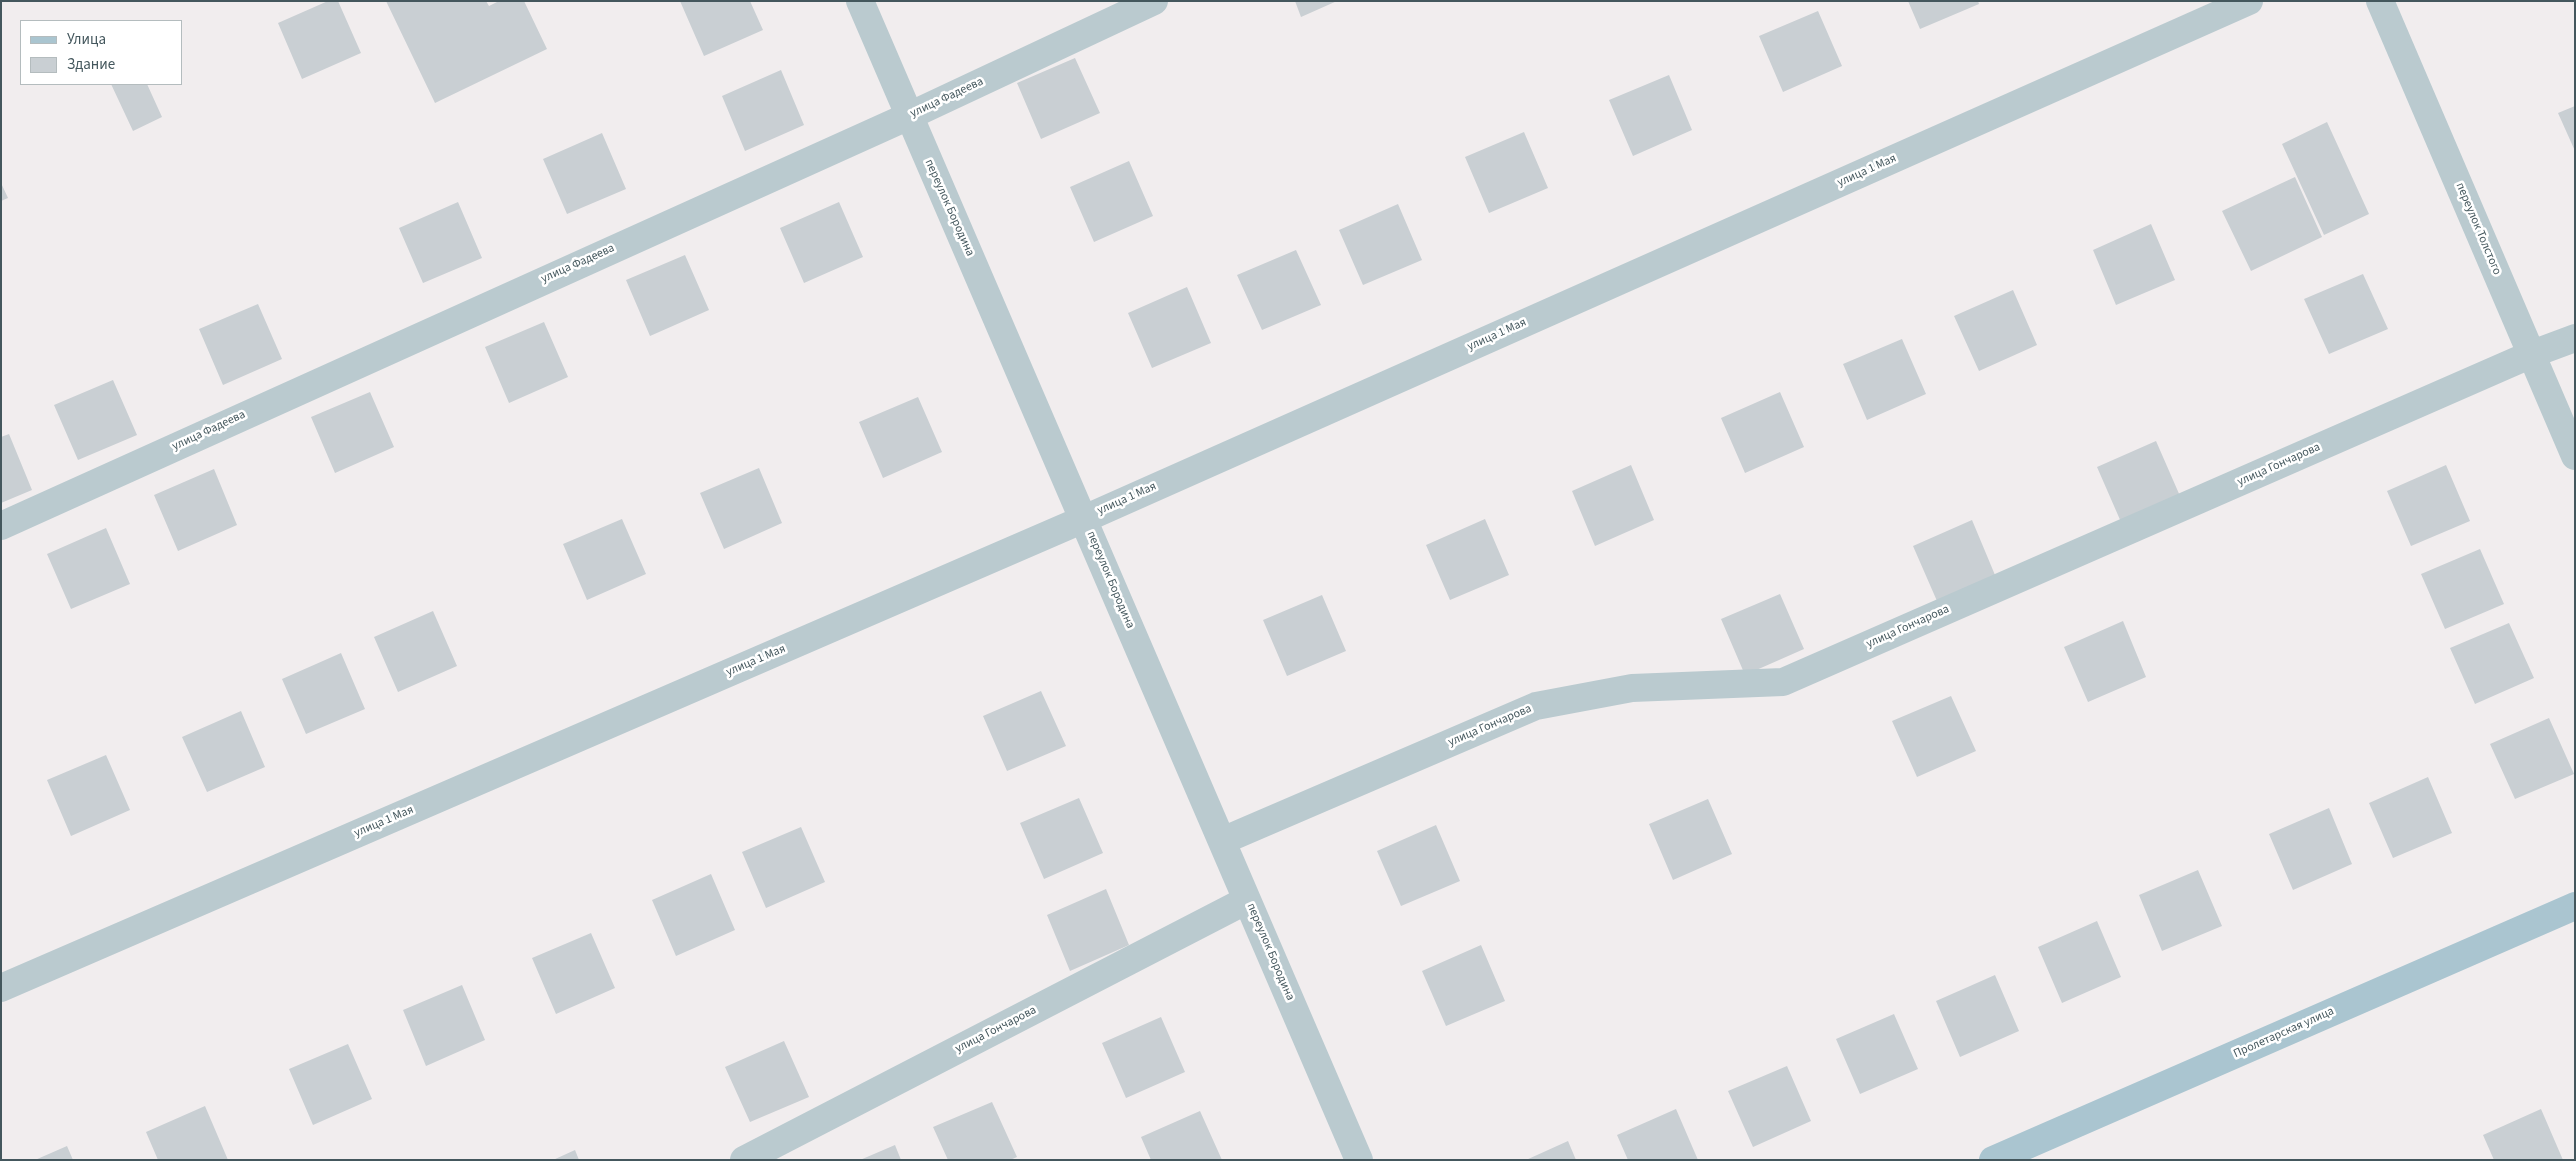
<!DOCTYPE html>
<html>
<head>
<meta charset="utf-8">
<style>
  body { margin:0 }
  #map { position:relative; width:2576px; height:1161px; overflow:hidden; background:#f1edee; font-family:"Source Sans 3",sans-serif }
  canvas { display:block }
  .frame { position:absolute; inset:0; border:2px solid #44575d; pointer-events:none }
  .legend { position:absolute; left:20px; top:20px; width:162px; height:65px; box-sizing:border-box; background:#fff; border:1px solid #b4bcbe; margin:0; padding:6px 9px; list-style:none; font-size:15px; color:#44575d }
  .legend li { display:flex; align-items:center; gap:10px; height:25px }
  .legend b { width:25px; border:1px solid #b4bcbe }
</style>
</head>
<body>
<div id="map">
<canvas width="2576" height="1161"></canvas>
<div class="frame"></div>
<ul class="legend">
<li><b style="height:6px;background:#aac5d0"></b>Улица</li>
<li><b style="height:14px;background:#c9cfd3"></b>Здание</li>
</ul>
</div>
<script>
const c = document.querySelector('canvas').getContext('2d');
c.lineJoin = 'round';
function paint(path, color) {
  c.fillStyle = color;
  c.fill(path, 'evenodd');
}
function poly(rows) {
  const path = new Path2D();
  for (const r of rows) {
    path.moveTo(r[0], r[1]);
    for (let i = 2; i < r.length; i += 2) path.lineTo(r[i], r[i + 1]);
  }
  return path;
}
function strokePath(path, color, width, dash) {
  c.strokeStyle = color;
  c.lineWidth = width;
  c.lineCap = dash ? 'butt' : 'round';
  c.setLineDash(dash || []);
  c.stroke(path);
}
function write(font, color, halo, rows, align = 'center') {
  c.font = font + ' "Source Sans 3",sans-serif';
  c.lineWidth = 5;
  c.setLineDash([]);
  c.textBaseline = 'middle';
  c.strokeStyle = halo;
  c.fillStyle = color;
  for (const [text, x, y, turn = 0] of rows) {
    c.save();
    c.translate(x, y);
    c.rotate((+turn || 0) * Math.PI / 180);
    c.textAlign = isNaN(turn) ? turn : align;
    if (halo) c.strokeText(text, 0, 0);
    c.fillText(text, 0, 0);
    c.restore();
  }
}
const building = poly([
  [328,1,338,1,361,53,302,79,278,23],
  [386,1,486,1,489,6,499,1,524,1,547,49,435,103],
  [680,1,750,1,763,30,704,56],
  [1295,1,1337,1,1301,17],
  [1908,1,1978,1,1979,4,1920,29],
  [1818,11,1842,66,1783,92,1759,36],
  [1075,58,1100,113,1041,139,1017,83],
  [781,70,804,125,745,151,722,96],
  [1669,75,1692,130,1633,156,1609,100],
  [111,84,147,84,162,117,133,131],
  [2575,106,2575,151,2558,113],
  [2327,122,2369,214,2324,235,2282,144],
  [1524,132,1548,188,1489,213,1465,157],
  [602,133,626,189,567,214,543,159],
  [1129,161,1153,216,1094,242,1070,187],
  [2295,177,2322,237,2251,271,2222,211],
  [1,183,8,198,1,201],
  [458,202,482,258,423,283,399,228],
  [839,202,863,257,804,283,780,228],
  [1398,204,1422,260,1363,285,1339,230],
  [2151,224,2175,280,2116,305,2093,250],
  [1296,250,1321,305,1262,330,1237,275],
  [685,255,709,310,650,336,626,280],
  [2363,274,2388,329,2329,354,2304,299],
  [1187,287,1211,343,1152,368,1128,313],
  [2013,290,2037,345,1979,371,1954,316],
  [258,304,282,359,223,385,199,329],
  [544,322,568,377,509,403,485,347],
  [1902,339,1926,394,1867,420,1843,364],
  [113,380,137,435,78,460,54,405],
  [370,392,394,447,335,473,311,417],
  [1780,392,1804,447,1745,473,1721,418],
  [918,397,942,452,883,478,859,422],
  [9,434,32,490,1,503,1,437],
  [2156,441,2180,496,2121,522,2097,467],
  [1631,465,1654,520,1595,546,1572,491],
  [2446,465,2470,521,2411,546,2387,491],
  [759,468,782,523,724,549,700,493],
  [214,469,237,525,178,551,154,495],
  [622,519,646,574,587,600,563,544],
  [1485,519,1509,575,1450,600,1426,545],
  [1972,520,1995,575,1937,601,1913,546],
  [106,528,130,584,71,609,47,554],
  [2480,549,2504,604,2445,629,2421,574],
  [1780,594,1804,649,1745,675,1721,619],
  [1322,595,1346,651,1287,676,1263,620],
  [433,611,457,666,398,692,374,637],
  [2123,621,2146,677,2088,702,2064,647],
  [2509,623,2534,678,2475,704,2450,648],
  [341,653,365,709,306,734,282,679],
  [1041,691,1066,746,1007,771,983,716],
  [1951,696,1976,751,1917,777,1892,721],
  [241,711,265,767,207,792,182,737],
  [2549,718,2574,774,2515,799,2490,744],
  [106,755,130,810,71,836,47,780],
  [2428,777,2452,833,2393,858,2369,803],
  [1079,798,1103,853,1044,879,1020,823],
  [1708,799,1732,854,1673,880,1649,824],
  [2329,808,2352,864,2293,890,2269,834],
  [1436,825,1460,881,1401,906,1377,851],
  [801,827,825,882,766,908,742,852],
  [2198,870,2222,926,2162,951,2139,895],
  [711,874,735,930,676,956,652,900],
  [1106,889,1129,945,1070,971,1047,915],
  [2097,921,2121,977,2062,1003,2038,947],
  [591,933,615,988,556,1014,532,958],
  [1481,945,1505,1001,1446,1026,1422,971],
  [1995,975,2019,1031,1960,1057,1936,1001],
  [462,985,485,1040,426,1066,403,1010],
  [1894,1014,1918,1069,1860,1094,1836,1039],
  [1161,1017,1185,1072,1126,1098,1102,1043],
  [784,1041,809,1097,750,1122,725,1067],
  [348,1044,372,1099,313,1125,289,1069],
  [1787,1066,1811,1121,1753,1147,1728,1091],
  [992,1102,1017,1157,1010,1160,948,1160,933,1127],
  [205,1106,228,1160,158,1160,146,1132],
  [1676,1109,1698,1160,1628,1160,1617,1135],
  [2541,1109,2563,1160,2494,1160,2483,1135],
  [1200,1111,1222,1160,1151,1160,1141,1137],
  [1568,1141,1576,1160,1526,1160],
  [895,1145,901,1160,860,1160],
  [67,1146,73,1160,35,1160],
  [575,1150,579,1160,553,1160]
]);
const minor = poly([
  [860,1,1359,1160],
  [2380,1,2575,456],
  [1,526,909,116,1154,1],
  [1222,841,1536,706,1632,688,1783,682,2532,354,2575,338],
  [1,988,1084,519,2249,1],
  [744,1160,1247,900]
]);
const major = poly([
  [1993,1160,2575,906]
]);
const streetNames = [
  ["улица Фадеева",947,98,-25],
  ["улица 1 Мая",1867,171,-24],
  ["переулок Бородина",949,208,66],
  ["переулок Толстого",2478,229,67],
  ["улица Фадеева",578,264,-24],
  ["улица 1 Мая",1497,335,-24],
  ["улица Фадеева",209,431,-25],
  ["улица Гончарова",2279,465,-24],
  ["улица 1 Мая",1127,499,-24],
  ["переулок Бородина",1110,580,67],
  ["улица Гончарова",1908,627,-24],
  ["улица 1 Мая",756,661,-23],
  ["улица Гончарова",1490,726,-23],
  ["улица 1 Мая",384,822,-23],
  ["переулок Бородина",1270,952,67],
  ["улица Гончарова",996,1030,-27],
  ["Пролетарская улица",2284,1033,-24]
];
paint(building, '#c9cfd3');
strokePath(minor, '#bacacf', 28);
strokePath(major, '#aac5d0', 28);
write('12px', '#44575d', '#fff', streetNames);
</script>
</body>
</html>
